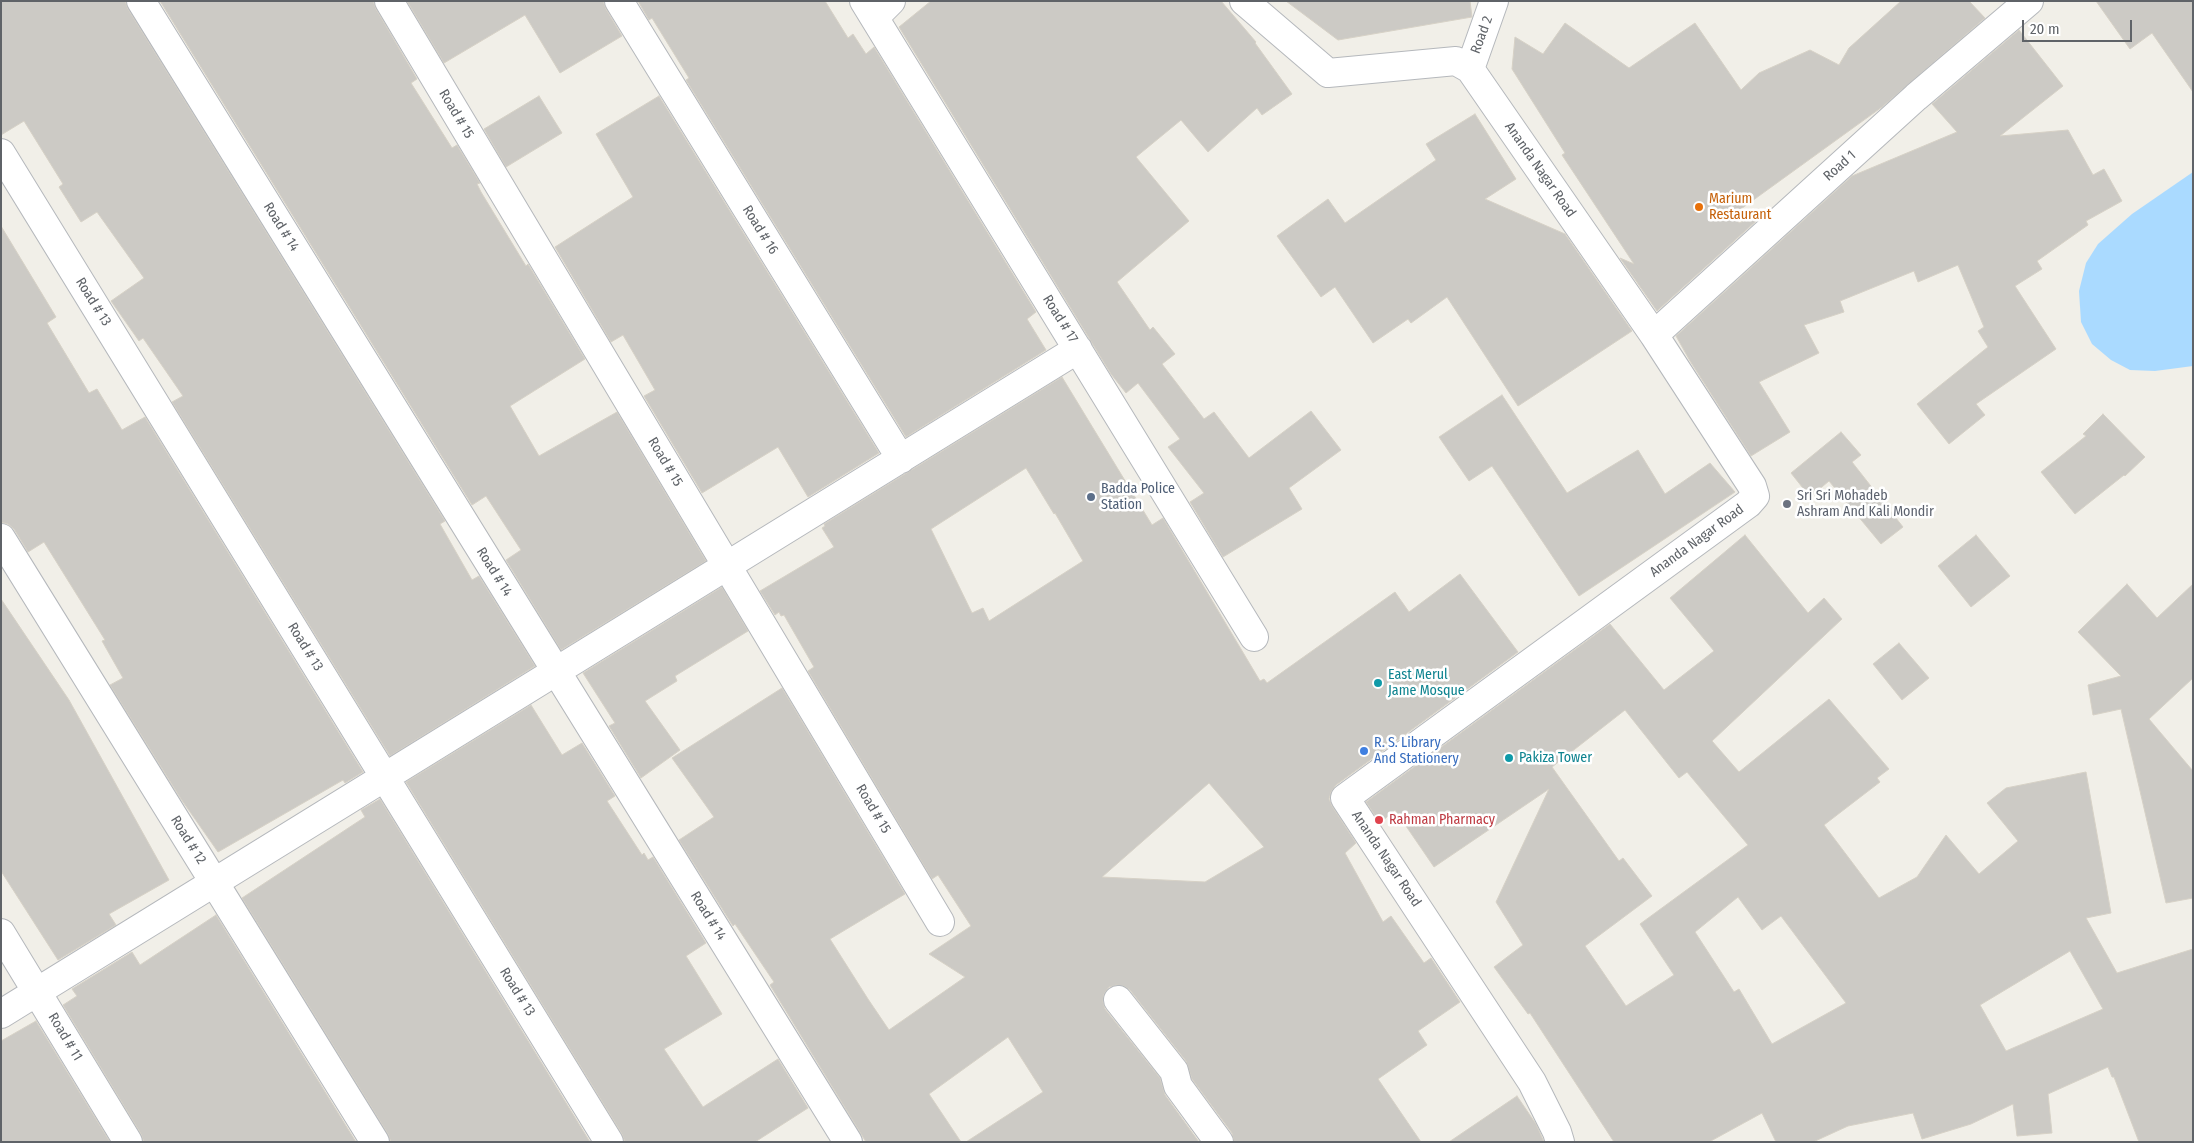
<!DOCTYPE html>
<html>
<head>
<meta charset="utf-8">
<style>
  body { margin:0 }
  #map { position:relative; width:2194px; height:1143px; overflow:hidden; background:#f1efe8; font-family:"Fira Sans Condensed",sans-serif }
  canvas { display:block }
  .frame { position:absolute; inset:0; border:2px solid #5f6368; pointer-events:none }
  .scale { position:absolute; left:2022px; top:20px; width:110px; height:22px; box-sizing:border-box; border:2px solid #5f6368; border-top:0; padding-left:6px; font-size:15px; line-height:18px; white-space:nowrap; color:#5f6368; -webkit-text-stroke:4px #fff; paint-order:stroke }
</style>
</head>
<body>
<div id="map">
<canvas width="2194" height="1143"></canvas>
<div class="frame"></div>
<div class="scale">20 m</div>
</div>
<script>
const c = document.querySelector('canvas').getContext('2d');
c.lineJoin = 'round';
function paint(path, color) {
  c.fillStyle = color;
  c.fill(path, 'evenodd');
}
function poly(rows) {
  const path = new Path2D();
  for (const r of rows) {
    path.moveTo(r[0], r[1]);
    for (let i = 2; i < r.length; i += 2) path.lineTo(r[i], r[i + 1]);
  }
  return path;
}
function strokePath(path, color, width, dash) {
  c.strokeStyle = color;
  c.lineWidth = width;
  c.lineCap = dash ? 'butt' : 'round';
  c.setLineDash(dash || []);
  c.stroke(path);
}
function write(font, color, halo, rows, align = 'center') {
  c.font = font + ' "Fira Sans Condensed",sans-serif';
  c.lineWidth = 5;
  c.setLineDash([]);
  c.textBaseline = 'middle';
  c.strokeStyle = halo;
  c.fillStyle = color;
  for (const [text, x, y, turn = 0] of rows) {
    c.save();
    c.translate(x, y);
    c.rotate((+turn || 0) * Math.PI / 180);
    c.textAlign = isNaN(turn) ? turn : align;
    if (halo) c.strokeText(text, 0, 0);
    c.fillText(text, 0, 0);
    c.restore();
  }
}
const water = poly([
  [2193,172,2193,366,2155,371,2130,370,2111,360,2092,344,2081,322,2079,291,2086,263,2098,244,2132,214]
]);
const building = poly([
  [1,1,125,1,128,9,445,521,440,524,472,580,479,576,535,666,390,756,172,402,183,396,143,338,139,341,111,301,144,278,97,212,81,222,59,187,63,184,24,121,1,135,1,1],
  [160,1,373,1,376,9,417,79,411,83,452,148,457,145,480,183,477,184,481,192,526,266,528,264,585,359,510,406,539,456,617,412,706,561,561,650,506,560,521,550,486,496,472,505,160,1],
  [407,1,603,1,606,9,622,36,560,73,525,15,444,63,407,1],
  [638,1,825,1,848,38,853,34,866,54,874,47,1036,312,1027,319,1046,350,906,437,686,80,689,78,652,18,649,20,638,1],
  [931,1,1221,1,1256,42,1255,43,1292,94,1262,115,1257,108,1208,152,1181,120,1136,157,1189,221,1117,282,1150,330,1153,327,1175,354,1162,364,1204,419,1214,412,1249,458,1311,411,1341,450,1289,488,1302,509,1223,557,1190,502,1204,493,1168,447,1180,439,1138,383,1126,393,1111,374,899,27,931,1],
  [1286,1,1470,1,1472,17,1338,40,1286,1],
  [1901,1,1969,1,1985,18,1882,107,1734,214,1739,223,1766,212,1657,311,1620,258,1634,264,1562,155,1565,153,1512,69,1515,37,1543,54,1565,23,1629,68,1695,23,1741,90,1759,73,1810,50,1839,65,1849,48,1901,1],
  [2096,1,2193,1,2193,92,2152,33,2130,49,2096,1],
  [2019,30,2063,86,2000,136,2068,130,2093,175,2104,169,2122,201,2086,221,2088,225,2037,261,2042,269,2015,286,2056,349,1976,404,1985,415,1949,444,1917,404,1988,347,1978,331,1984,327,1958,265,1918,282,1914,271,1840,301,1844,312,1804,325,1819,353,1759,382,1790,432,1751,456,1690,361,1676,336,1852,176,1957,132,1932,104,2019,30],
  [539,96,562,133,506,167,484,129,539,96],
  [659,96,879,453,808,497,778,447,702,493,644,396,655,390,623,335,611,342,555,247,633,197,596,134,659,96],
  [1475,114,1516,179,1485,199,1565,234,1632,331,1518,406,1447,297,1411,323,1408,319,1373,343,1335,287,1321,297,1277,236,1328,199,1345,223,1436,160,1426,144,1475,114],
  [1,226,56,317,47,323,89,393,97,389,122,430,145,417,363,772,345,783,343,780,218,852,181,799,110,685,123,678,102,641,105,640,44,542,28,552,14,529,8,524,1,522,1,226],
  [1062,377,1152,525,1163,518,1260,681,1264,679,1267,683,1395,592,1409,612,1460,574,1518,652,1336,785,1331,792,1329,799,1332,806,1356,843,1345,853,1383,922,1391,916,1424,963,1431,958,1460,1002,1418,1031,1427,1045,1378,1079,1421,1142,1234,1142,1232,1133,1192,1079,1186,1061,1130,990,1124,986,1116,985,1109,987,1104,994,1103,1002,1105,1009,1160,1078,1165,1095,1199,1142,966,1142,1043,1092,1008,1037,929,1094,961,1142,866,1142,770,985,774,982,735,924,733,926,679,840,714,817,672,758,782,688,905,894,830,939,868,999,889,1030,965,977,929,954,971,926,938,875,932,879,808,671,814,667,784,615,781,616,779,612,775,615,760,591,834,547,822,528,825,526,824,524,1062,377],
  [1026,468,1054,514,1055,513,1083,561,989,621,983,608,972,613,931,529,1026,468],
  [1209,783,1264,847,1205,882,1102,877,1209,783],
  [1502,395,1567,493,1638,450,1665,494,1710,463,1735,492,1579,596,1492,466,1469,481,1439,437,1502,395],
  [2103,414,2145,457,2125,476,2124,475,2075,514,2041,472,2086,436,2083,434,2103,414],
  [1841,432,1861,455,1852,462,1903,527,1881,544,1829,481,1810,497,1791,473,1841,432],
  [1745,535,1808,613,1824,598,1842,619,1712,741,1739,772,1829,699,1889,769,1877,778,1880,782,1824,825,1879,898,1917,877,1946,835,1979,874,2018,841,1987,803,2006,788,2086,772,2111,913,2086,918,2117,973,2193,949,2193,1142,2139,1142,2114,1077,2112,1077,2108,1067,2048,1094,2052,1133,2017,1136,2013,1104,1971,1124,1922,1139,1913,1113,1848,1126,1813,1142,1776,1142,1762,1113,1709,1142,1614,1142,1530,1013,1528,1014,1494,967,1523,945,1496,902,1549,789,1434,867,1395,810,1380,823,1366,802,1610,624,1664,690,1714,651,1670,598,1745,535],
  [1625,710,1679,778,1687,772,1748,845,1640,924,1674,975,1626,1006,1585,946,1652,896,1623,858,1619,861,1552,767,1625,710],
  [1738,897,1762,930,1781,916,1846,1003,1772,1044,1739,989,1734,992,1695,932,1738,897],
  [2070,951,2103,1009,2006,1051,1980,1005,2070,951],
  [1976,535,2010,576,1971,607,1938,566,1976,535],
  [2127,584,2157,618,2193,584,2193,678,2149,719,2193,771,2193,898,2166,903,2121,709,2093,715,2088,685,2121,676,2078,632,2127,584],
  [722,587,748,631,675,676,677,681,645,701,680,750,641,778,609,726,615,723,583,673,722,587],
  [1,599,69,700,169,880,109,914,116,925,58,960,1,871,1,599],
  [1899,643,1929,678,1902,700,1873,664,1899,643],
  [531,705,562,755,582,743,615,796,607,801,642,855,644,853,648,860,653,857,706,943,686,956,722,1014,664,1049,703,1107,778,1059,808,1108,755,1142,625,1142,622,1134,406,782,531,705],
  [380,799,590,1142,391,1142,388,1134,242,898,365,817,361,810,380,799],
  [216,915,356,1142,144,1142,141,1134,63,1005,77,996,72,989,132,952,140,965,216,915],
  [36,1021,110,1142,1,1142,1,1041,36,1021],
  [1517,1096,1536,1124,1544,1142,1449,1142,1517,1096]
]);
const minor = poly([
  [141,1,848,1142],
  [389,1,940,922],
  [619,1,901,459],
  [864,1,1254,637],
  [1244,1,1328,73,1456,61,1470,69,1654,335,1752,486,1755,496,1748,504,1345,798,1532,1082,1557,1132,1560,1142],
  [875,17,891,1],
  [1470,69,1494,1],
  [1,153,609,1142],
  [1654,335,1916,97,2029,1],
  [1,538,375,1142],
  [1,933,128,1142],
  [1118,1000,1174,1071,1178,1086,1219,1142],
  [1,1014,1078,349]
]);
const markers = [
  [1699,207,5,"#e8710a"],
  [1091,497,5,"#5c6f8a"],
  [1787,504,5,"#6b7280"],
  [1378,683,5,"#0f9aa8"],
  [1364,751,5,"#3f7fe0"],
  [1509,758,5,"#0f9aa8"],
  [1379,820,5,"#e0444e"]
];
const streetNames = [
  ["Road 2",1482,35,-70],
  ["Road # 15",456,114,59],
  ["Road 1",1840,166,-42],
  ["Ananda Nagar Road",1540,170,55],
  ["Road # 14",281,227,58],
  ["Road # 16",760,230,58],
  ["Road # 13",93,302,58],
  ["Road # 17",1060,319,58],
  ["Road # 15",665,462,59],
  ["Ananda Nagar Road",1697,541,-36],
  ["Road # 14",494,572,58],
  ["Road # 13",305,647,58],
  ["Road # 15",873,809,59],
  ["Road # 12",188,840,58],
  ["Ananda Nagar Road",1386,859,56],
  ["Road # 14",708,916,58],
  ["Road # 13",517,992,58],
  ["Road # 11",65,1037,59]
];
const foodNames = [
  ["Marium",1709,199],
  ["Restaurant",1709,215]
];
const serviceNames = [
  ["Badda Police",1101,489],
  ["Station",1101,505]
];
const worshipNames = [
  ["Sri Sri Mohadeb",1797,496],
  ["Ashram And Kali Mondir",1797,512]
];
const cultureNames = [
  ["East Merul",1388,675],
  ["Jame Mosque",1388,691],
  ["Pakiza Tower",1519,758]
];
const shopNames = [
  ["R. S. Library",1374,743],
  ["And Stationery",1374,759]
];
const healthNames = [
  ["Rahman Pharmacy",1389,820]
];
paint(water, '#aadaff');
paint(building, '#cccac5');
strokePath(building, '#d6d1c6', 1);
strokePath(minor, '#b5b8bc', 30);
strokePath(minor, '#fff', 28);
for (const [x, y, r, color] of markers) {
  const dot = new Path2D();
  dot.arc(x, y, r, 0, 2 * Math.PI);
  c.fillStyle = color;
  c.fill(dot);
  strokePath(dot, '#fff', 2);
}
write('14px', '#5f6368', '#fff', streetNames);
write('14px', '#c56008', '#fff', foodNames, 'left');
write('14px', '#4e5e75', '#fff', serviceNames, 'left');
write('14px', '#5b616d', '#fff', worshipNames, 'left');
write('14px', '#0d838f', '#fff', cultureNames, 'left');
write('14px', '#366cbe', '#fff', shopNames, 'left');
write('14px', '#be3a42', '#fff', healthNames, 'left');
</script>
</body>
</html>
